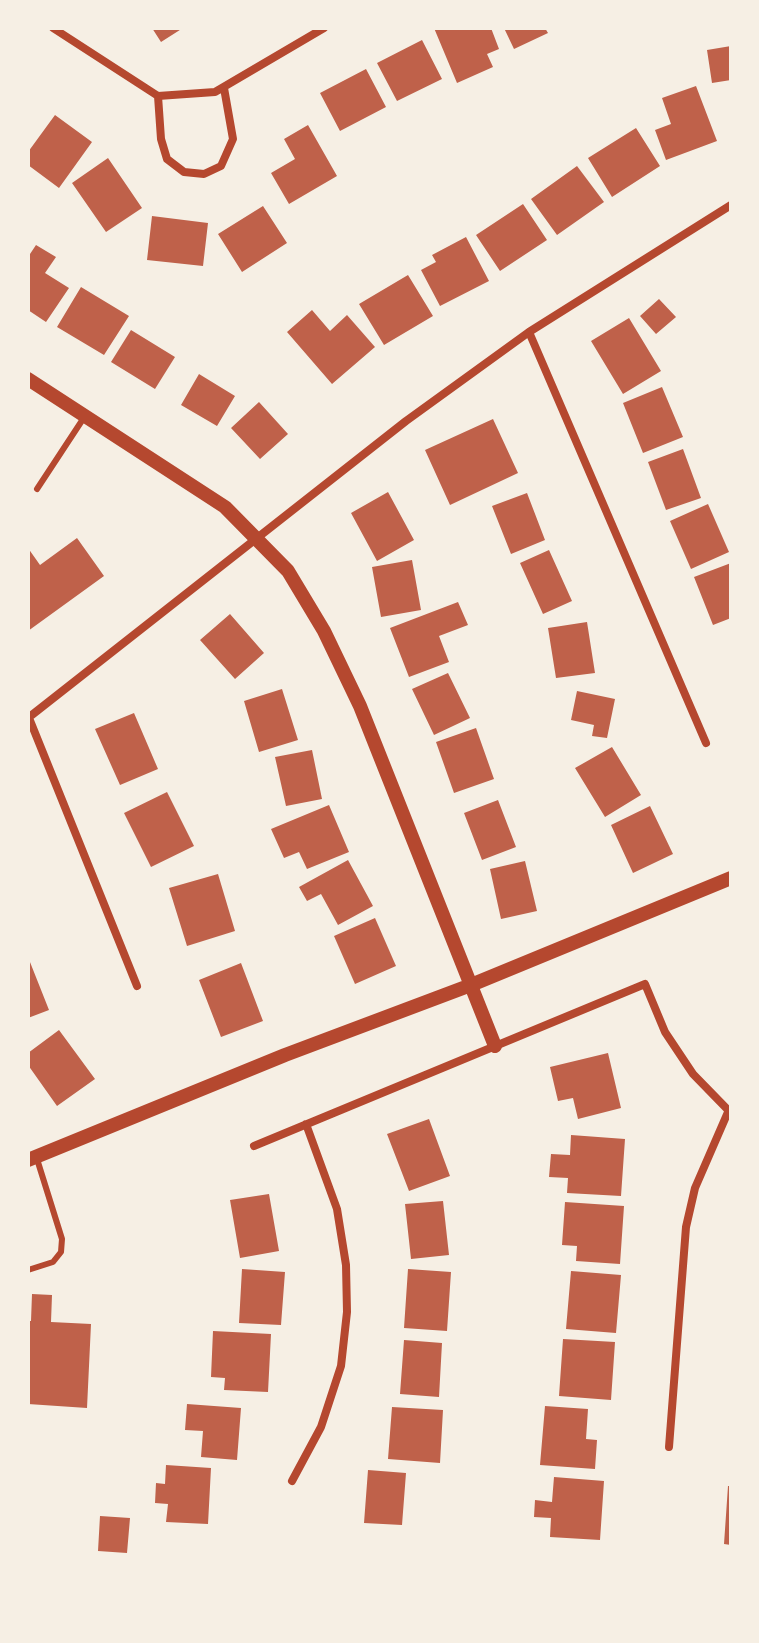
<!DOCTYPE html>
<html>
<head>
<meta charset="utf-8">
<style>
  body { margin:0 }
  #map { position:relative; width:759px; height:1643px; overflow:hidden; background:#f6efe4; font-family:Overpass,sans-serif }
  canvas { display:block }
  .frame { position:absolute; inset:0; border:30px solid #f6efe4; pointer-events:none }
</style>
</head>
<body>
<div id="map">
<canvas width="759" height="1643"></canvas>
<div class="frame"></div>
</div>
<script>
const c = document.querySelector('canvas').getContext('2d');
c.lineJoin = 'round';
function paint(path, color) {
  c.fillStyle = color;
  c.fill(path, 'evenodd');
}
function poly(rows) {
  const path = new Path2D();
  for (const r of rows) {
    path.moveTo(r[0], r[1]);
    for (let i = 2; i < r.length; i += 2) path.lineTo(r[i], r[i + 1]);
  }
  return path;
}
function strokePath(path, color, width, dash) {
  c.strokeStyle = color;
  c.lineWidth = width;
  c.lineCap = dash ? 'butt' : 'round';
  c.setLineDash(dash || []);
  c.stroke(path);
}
const building = poly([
  [152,28,183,28,161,42],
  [434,28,491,28,499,49,487,54,493,67,457,83],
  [504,28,545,28,548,33,514,49],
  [422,40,442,79,397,101,377,63],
  [731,46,731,80,712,83,707,50],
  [366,69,386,107,340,131,320,93],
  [696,86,717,141,666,160,655,130,671,124,662,98],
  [55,115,92,142,59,188,28,165,28,152],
  [308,125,337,176,289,204,271,173,295,159,284,139],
  [636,128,660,166,612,197,588,158],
  [108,158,142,208,106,232,72,183],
  [577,166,604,202,557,235,531,199],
  [523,204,547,240,500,271,476,235],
  [263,206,287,243,242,272,218,234],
  [152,216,208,223,203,266,147,260],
  [466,237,489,281,440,306,421,270,436,262,432,255],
  [36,245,56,257,45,273,69,288,46,322,28,310,28,257],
  [408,275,433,316,384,345,359,304],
  [81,287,129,316,104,355,57,327],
  [659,299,676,317,656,334,640,316],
  [312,310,330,331,347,315,375,347,332,384,287,332],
  [629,318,661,371,623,394,591,341],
  [131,330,175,357,155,389,111,362],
  [199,374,235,396,217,426,181,405],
  [662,387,683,437,643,453,623,403],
  [259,402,288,434,260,459,231,428],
  [493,419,518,473,450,505,425,450],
  [683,449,701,498,666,510,648,462],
  [388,492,414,540,377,561,351,513],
  [527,493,545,540,511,554,492,506],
  [708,504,729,552,691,569,670,521],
  [77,538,104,576,28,631,28,548,40,565],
  [549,550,572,601,543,614,520,563],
  [412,560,421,610,381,617,372,567],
  [731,563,731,618,713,625,694,577],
  [458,602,468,625,439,636,449,662,409,677,390,628],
  [230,614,264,653,235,679,200,640],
  [587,622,595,673,556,678,548,628],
  [448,673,470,718,434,735,412,689],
  [282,689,298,740,259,752,244,701],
  [577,691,615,699,607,738,592,736,594,725,571,720],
  [134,713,158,769,120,785,95,729],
  [476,728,494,779,454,793,436,742],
  [612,747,641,795,605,817,575,768],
  [312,750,322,799,286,806,275,757],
  [167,792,194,846,151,867,124,813],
  [498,800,516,847,482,860,464,813],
  [329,805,349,852,307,869,299,852,284,858,271,829],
  [650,806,673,854,633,873,611,825],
  [348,860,373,906,338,925,321,894,307,901,299,887],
  [525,861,537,911,501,919,490,869],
  [218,874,235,931,187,946,169,888],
  [375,918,396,966,355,984,334,936],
  [28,957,49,1010,28,1018],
  [241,963,263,1021,221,1037,199,980],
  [59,1030,95,1079,57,1106,28,1065,28,1053],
  [608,1053,621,1108,578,1119,573,1098,558,1101,550,1067],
  [429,1119,450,1176,409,1191,387,1134],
  [571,1135,625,1139,621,1196,567,1193,568,1178,549,1177,551,1154,570,1155],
  [269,1194,279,1251,240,1258,230,1200],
  [443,1201,449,1255,411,1259,405,1204],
  [565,1202,624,1206,620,1264,576,1261,577,1246,562,1245],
  [242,1269,285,1272,281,1325,239,1323],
  [408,1269,451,1272,447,1331,404,1328],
  [571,1271,621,1275,616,1333,566,1329],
  [32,1294,52,1295,51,1322,91,1324,87,1408,28,1404,28,1321,31,1321],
  [213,1331,271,1334,268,1392,224,1390,225,1378,211,1377],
  [563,1339,615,1342,611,1400,559,1396],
  [404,1340,442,1343,439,1397,400,1394],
  [187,1404,241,1408,237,1460,201,1457,203,1431,185,1430],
  [545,1406,588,1409,586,1439,597,1440,595,1469,540,1465],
  [392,1407,443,1410,440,1463,388,1459],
  [166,1465,211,1468,208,1524,166,1522,168,1504,155,1503,156,1483,165,1484],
  [368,1470,406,1473,402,1525,364,1523],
  [554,1477,604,1481,600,1540,550,1537,551,1518,534,1517,535,1500,552,1502],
  [728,1486,731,1486,731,1545,724,1544],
  [100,1516,130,1518,127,1553,98,1551]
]);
const service = poly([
  [37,489,85,416],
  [28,1270,53,1262,61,1252,62,1239,37,1159]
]);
const minor = poly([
  [53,28,158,96,215,92,324,28],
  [158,96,161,139,167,159,184,172,204,174,221,166,233,139,224,88],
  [529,332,706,743],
  [28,718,406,421,529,332,731,205],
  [29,718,137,986],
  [254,1146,645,984,665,1032,693,1074,731,1113],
  [669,1447,686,1227,695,1188,728,1112],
  [292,1481,321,1427,341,1366,347,1312,346,1265,337,1209,306,1124]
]);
const tertiary = poly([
  [28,379,225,507,288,571,324,631,360,706,495,1046],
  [28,1160,285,1055,471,985,731,878]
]);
paint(building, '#bf614a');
strokePath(service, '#b5482f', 6);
strokePath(minor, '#b5482f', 8);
strokePath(tertiary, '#b5482f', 14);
</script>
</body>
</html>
